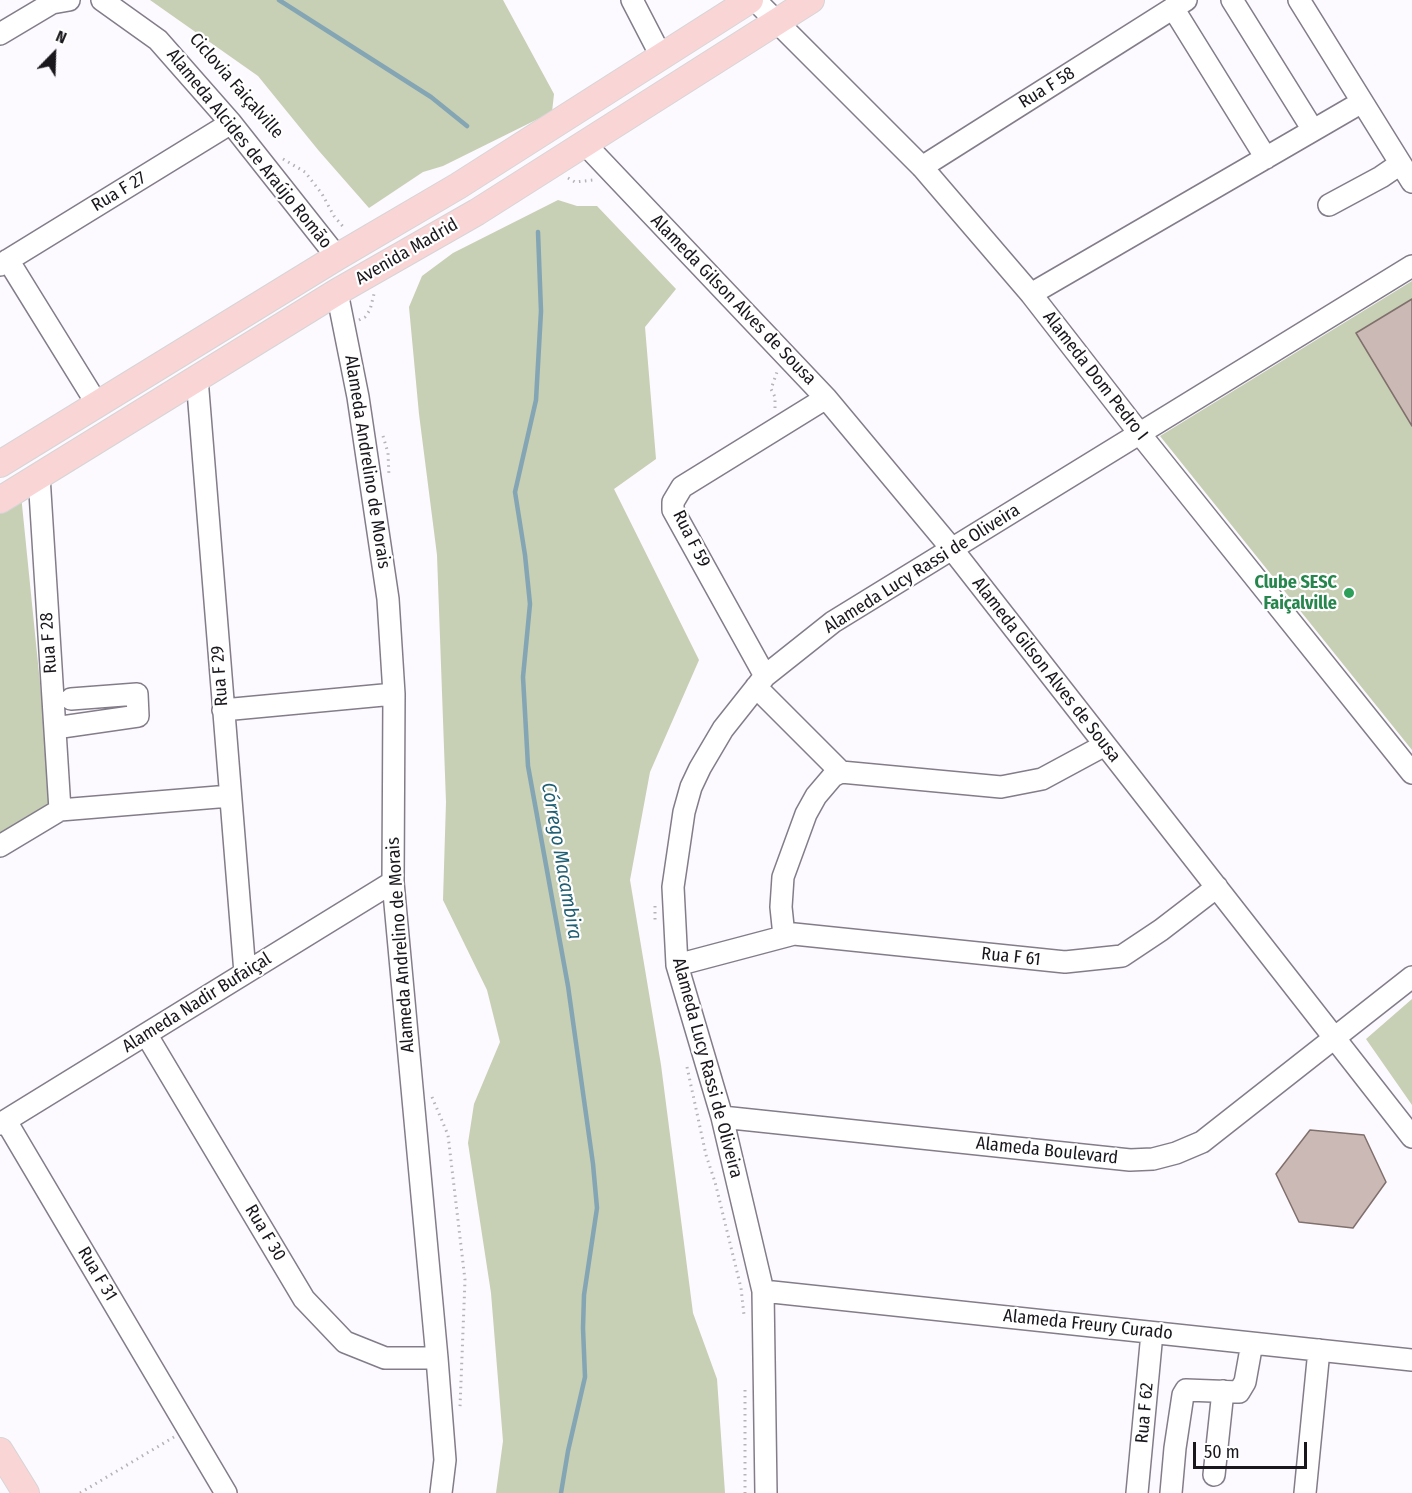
<!DOCTYPE html>
<html>
<head>
<meta charset="utf-8">
<style>
  body { margin:0 }
  #map { position:relative; width:1412px; height:1493px; overflow:hidden; background:#fcf9ff; font-family:"Fira Sans Condensed",sans-serif }
  canvas { display:block }
  .north { position:absolute; left:24px; top:24px; width:60px; height:60px; -webkit-text-stroke:4px #fff; paint-order:stroke; rotate:23deg; font-size:16px; font-weight:700; line-height:24px; text-align:center; color:#1a171c }
  .north::after { content:''; display:block; margin:auto; width:21px; height:27px; background:#1a171c; clip-path:polygon(50% 0,100% 100%,50% 72%,0 100%) }
  .scale { position:absolute; left:1193px; top:1442px; width:114px; height:27px; box-sizing:border-box; border:3px solid #1a171c; border-top:0; padding-left:8px; font-size:18px; line-height:21px; white-space:nowrap; color:#1a171c; -webkit-text-stroke:4px #fff; paint-order:stroke }
</style>
</head>
<body>
<div id="map">
<canvas width="1412" height="1493"></canvas>
<div class="north">N</div>
<div class="scale">50 m</div>
</div>
<script>
const c = document.querySelector('canvas').getContext('2d');
c.lineJoin = 'round';
function paint(path, color) {
  c.fillStyle = color;
  c.fill(path, 'evenodd');
}
function poly(rows) {
  const path = new Path2D();
  for (const r of rows) {
    path.moveTo(r[0], r[1]);
    for (let i = 2; i < r.length; i += 2) path.lineTo(r[i], r[i + 1]);
  }
  return path;
}
function strokePath(path, color, width, dash) {
  c.strokeStyle = color;
  c.lineWidth = width;
  c.lineCap = dash ? 'butt' : 'round';
  c.setLineDash(dash || []);
  c.stroke(path);
}
function write(font, color, halo, rows, align = 'center') {
  c.font = font + ' "Fira Sans Condensed",sans-serif';
  c.lineWidth = 4.5;
  c.setLineDash([]);
  c.textBaseline = 'middle';
  c.strokeStyle = halo;
  c.fillStyle = color;
  for (const [text, x, y, turn = 0] of rows) {
    c.save();
    c.translate(x, y);
    c.rotate((+turn || 0) * Math.PI / 180);
    c.textAlign = isNaN(turn) ? turn : align;
    if (halo) c.strokeText(text, 0, 0);
    c.fillText(text, 0, 0);
    c.restore();
  }
}
const green = poly([
  [150,0,503,0,554,94,552,112,443,166,423,172,369,208,319,151,258,76],
  [558,200,577,206,597,206,676,289,645,327,656,459,614,489,699,660,650,772,630,880,661,1065,693,1313,717,1379,725,1493,496,1493,503,1441,491,1293,468,1143,474,1104,500,1042,487,990,443,900,446,802,437,555,419,414,409,307,422,276,453,253],
  [1412,281,1412,750,1160,436],
  [21,495,52,802,0,834,0,509],
  [1412,999,1412,1105,1366,1039]
]);
const stream = poly([
  [279,0,431,97,467,126],
  [538,232,541,311,536,400,515,492,525,555,530,604,523,677,528,766,568,986,593,1164,597,1208,584,1295,583,1328,585,1377,568,1451,561,1493]
]);
const building = poly([
  [1412,299,1412,426,1356,333,1412,299],
  [1310,1130,1364,1135,1386,1182,1353,1228,1299,1222,1276,1174,1310,1130]
]);
const path = poly([
  [283,159,305,172,322,194,334,216,345,229],
  [568,178,575,182,593,180],
  [359,320,365,317,370,310,374,294],
  [775,408,775,397,771,389,777,372],
  [383,436,388,453,389,477],
  [655,906,655,920],
  [687,1067,706,1155,715,1182,741,1288,744,1315],
  [432,1097,448,1135,465,1280,460,1407],
  [745,1390,745,1493],
  [80,1493,174,1437]
]);
const minor = poly([
  [102,0,158,40,231,123,337,257],
  [632,0,661,56],
  [755,0,922,167,1031,294,1140,434,1412,773],
  [1232,0,1313,130],
  [1299,0,1412,182],
  [1173,8,1266,158],
  [0,34,52,3,69,0],
  [585,144,826,398,952,549,1412,1137],
  [922,167,1186,0],
  [1329,205,1381,177,1400,164],
  [8,260,97,404],
  [0,265,231,123],
  [337,292,358,397,388,599,394,694,393,882,437,1358,445,1460,441,1493],
  [1031,294,1362,102],
  [197,378,245,973],
  [39,476,60,810],
  [765,676,673,510,673,502,682,487,826,398],
  [756,687,841,772],
  [223,710,394,694],
  [55,728,138,716,137,694,71,699],
  [0,846,60,810,230,796],
  [784,936,781,907,783,877,806,814,816,796,833,776,841,772,1001,787,1042,779,1105,745],
  [677,965,794,934,1065,962,1122,956,1161,930,1217,887],
  [146,1034,304,1299,345,1342,385,1358,437,1358],
  [722,1117,1130,1160,1153,1159,1176,1153,1202,1142,1412,977],
  [6,1121,226,1493],
  [0,1124,393,882],
  [763,1291,1412,1360],
  [1214,1475,1223,1391],
  [766,1493,763,1291,722,1117,677,965,673,887,684,812,691,787,700,768,723,729,765,676,833,622,1412,266],
  [1137,1493,1152,1333],
  [1171,1493,1175,1448,1183,1395,1186,1390,1239,1392,1245,1382,1252,1343],
  [1305,1493,1319,1350]
]);
const major = poly([
  [0,464,337,257,458,186,750,0],
  [0,500,337,292,477,212,811,0],
  [0,1451,26,1493]
]);
const markers = [
  [1349,593,6,"#2e9e5b"]
];
const streetNames = [
  ["Ciclovia Faiçalville",236,86,49],
  ["Rua F 58",1047,88,-32],
  ["Alameda Alcides de Araújo Romão",249,149,51],
  ["Rua F 27",119,192,-31],
  ["Avenida Madrid",407,252,-30],
  ["Alameda Gilson Alves de Sousa",733,300,46],
  ["Alameda Dom Pedro I",1095,376,52],
  ["Alameda Andrelino de Morais",367,462,81],
  ["Rua F 59",691,539,63],
  ["Alameda Lucy Rassi de Oliveira",922,569,-32],
  ["Rua F 28",49,643,-94],
  ["Alameda Gilson Alves de Sousa",1046,670,52],
  ["Rua F 29",220,676,-94],
  ["Alameda Andrelino de Morais",401,945,-94],
  ["Rua F 61",1011,957,6],
  ["Alameda Nadir Bufaiçal",197,1003,-32],
  ["Alameda Lucy Rassi de Oliveira",707,1068,75],
  ["Alameda Boulevard",1047,1151,6],
  ["Rua F 30",265,1233,59],
  ["Rua F 31",97,1274,59],
  ["Alameda Freury Curado",1088,1325,6],
  ["Rua F 62",1145,1413,-85]
];
const leisureNames = [
  ["Clube SESC",1337,583],
  ["Faiçalville",1337,604]
];
const waterNames = [
  ["Córrego Macambira",561,861,80]
];
paint(green, '#c7cfb4');
strokePath(stream, '#83a5b4', 4.5);
paint(building, '#cbb9b5');
strokePath(building, '#80706d', 1.5);
strokePath(minor, '#837d8a', 24);
strokePath(major, '#d6d5d6', 28);
strokePath(path, '#b5b2b8', 3, [1.5, 4.5]);
strokePath(minor, '#fff', 21);
strokePath(major, '#fad5d6', 26);
for (const [x, y, r, color] of markers) {
  const dot = new Path2D();
  dot.arc(x, y, r, 0, 2 * Math.PI);
  c.fillStyle = color;
  c.fill(dot);
  strokePath(dot, '#fff', 2);
}
write('18px', '#1a171c', '#fff', streetNames);
write('bold 18px', '#27864d', '#fff', leisureNames, 'right');
write('italic 20px', '#205f73', '#fff', waterNames);
</script>
</body>
</html>
